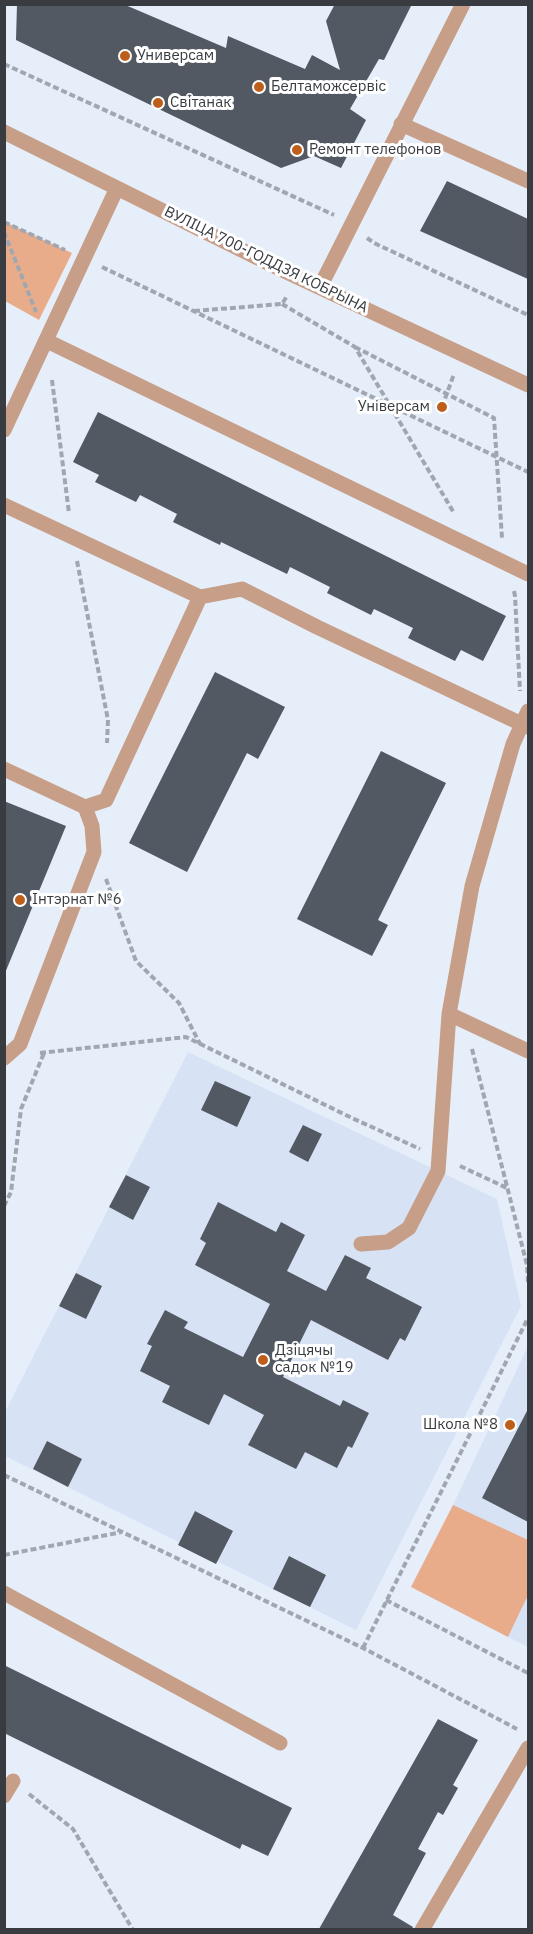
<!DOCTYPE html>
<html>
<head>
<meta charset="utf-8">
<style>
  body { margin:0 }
  #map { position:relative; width:533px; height:1934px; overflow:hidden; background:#e6eefa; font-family:"IBM Plex Sans",sans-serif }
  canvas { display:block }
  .frame { position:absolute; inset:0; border:6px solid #383b3f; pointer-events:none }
</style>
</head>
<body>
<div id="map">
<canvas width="533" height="1934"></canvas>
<div class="frame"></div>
</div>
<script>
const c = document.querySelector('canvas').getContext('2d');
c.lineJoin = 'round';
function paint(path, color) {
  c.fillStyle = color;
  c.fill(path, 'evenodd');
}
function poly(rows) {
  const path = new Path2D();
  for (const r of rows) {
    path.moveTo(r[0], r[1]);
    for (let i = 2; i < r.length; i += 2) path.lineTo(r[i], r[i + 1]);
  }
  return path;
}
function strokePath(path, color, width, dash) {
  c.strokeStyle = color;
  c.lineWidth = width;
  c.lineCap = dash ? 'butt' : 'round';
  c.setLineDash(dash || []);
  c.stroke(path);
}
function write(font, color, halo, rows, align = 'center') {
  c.font = font + ' "IBM Plex Sans",sans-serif';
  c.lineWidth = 6;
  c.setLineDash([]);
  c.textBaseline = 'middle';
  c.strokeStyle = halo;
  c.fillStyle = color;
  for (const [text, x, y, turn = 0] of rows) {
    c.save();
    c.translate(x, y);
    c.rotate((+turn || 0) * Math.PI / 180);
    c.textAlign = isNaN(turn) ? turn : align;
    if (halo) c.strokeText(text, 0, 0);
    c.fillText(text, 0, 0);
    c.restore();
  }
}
const built = poly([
  [188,1052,497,1199,521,1306,356,1630,5,1456,4,1414],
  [528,1346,528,1647,411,1587,453,1505]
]);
const green = poly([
  [5,222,72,253,39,320,5,301],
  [453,1505,528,1540,528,1595,508,1637,411,1587]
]);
const building = poly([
  [17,4,123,4,226,48,228,36,305,69,312,55,340,70,326,21,335,4,412,4,384,60,379,59,350,109,366,120,341,168,314,156,281,168,16,40],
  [447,181,528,219,528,279,420,231],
  [98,412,506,616,483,661,461,650,455,661,408,638,413,628,374,609,371,615,327,593,330,587,290,567,287,574,221,542,220,545,173,522,177,514,140,495,136,502,95,482,99,475,73,462],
  [215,672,285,707,258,759,247,753,187,872,129,843],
  [381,751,446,783,378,920,388,925,372,956,297,919],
  [4,801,66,826,5,973,4,973],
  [215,1081,251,1097,237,1127,201,1110],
  [303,1125,322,1134,308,1162,289,1152],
  [126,1175,150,1187,133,1220,109,1207],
  [218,1202,276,1232,281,1222,305,1235,287,1271,326,1291,345,1255,371,1268,366,1278,422,1307,405,1341,400,1338,388,1360,311,1320,283,1377,340,1406,343,1400,369,1413,352,1448,348,1446,337,1468,305,1452,296,1469,248,1445,264,1415,224,1394,209,1425,162,1402,170,1386,140,1371,152,1346,147,1344,165,1310,188,1322,184,1328,243,1357,270,1304,195,1265,206,1243,200,1239],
  [76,1273,102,1286,86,1319,59,1306],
  [528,1409,528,1522,482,1498],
  [47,1441,82,1459,68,1487,33,1469],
  [195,1511,233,1531,216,1564,178,1545],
  [289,1556,326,1575,310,1607,273,1589],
  [4,1665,292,1808,268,1856,242,1844,240,1849,4,1733],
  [438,1719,478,1740,453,1785,458,1788,443,1815,438,1812,418,1849,426,1853,393,1915,413,1927,412,1929,319,1929]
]);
const path = poly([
  [4,64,334,215],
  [4,222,65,250],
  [4,232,36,312],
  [367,238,374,243,528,315],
  [102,267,528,472],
  [282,304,355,347,454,513],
  [194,311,282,304,287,296],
  [355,347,494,418,502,538],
  [52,380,69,513],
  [442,407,454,374],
  [77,561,108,720,107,743],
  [514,591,515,596,520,691],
  [106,879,136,961,179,1003,200,1044],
  [472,1049,527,1265,528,1282],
  [40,1053,186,1037,352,1118,420,1149],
  [460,1166,507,1188],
  [4,1206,11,1192,21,1109,44,1053],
  [4,1475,363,1648,517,1729],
  [4,1555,122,1532],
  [386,1600,528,1673],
  [363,1648,528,1318],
  [29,1794,73,1829,133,1930]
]);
const minor = poly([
  [401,124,528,181],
  [4,132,280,269,528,385],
  [320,287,463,4],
  [47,341,528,574],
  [4,430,117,188],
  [4,505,200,597,242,589,317,627,528,727],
  [4,769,85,807,106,800,200,597],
  [449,1014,528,1051],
  [4,1058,20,1044,94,852,92,826,85,807],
  [361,1244,388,1242,409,1228,438,1171,449,1014,472,886,513,744,528,711],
  [4,1593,280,1743],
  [4,1796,13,1781],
  [422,1930,528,1748]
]);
const markers = [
  [125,56,6,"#be5e1b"],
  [259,87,6,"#be5e1b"],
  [158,103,6,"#be5e1b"],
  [297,150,6,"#be5e1b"],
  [442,407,6,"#be5e1b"],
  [20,900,6,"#be5e1b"],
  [263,1360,6,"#be5e1b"],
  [510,1425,6,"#be5e1b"]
];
const poiNames = [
  ["Универсам",137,56],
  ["Белтаможсервіс",271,87],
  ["Світанак",170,103],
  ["Ремонт телефонов",309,150],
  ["Універсам",430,407,"right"],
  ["Інтэрнат №6",32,900],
  ["Дзіцячы",275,1351],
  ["садок №19",275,1368],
  ["Школа №8",498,1425,"right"]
];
const streetNames = [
  ["ВУЛІЦА 700-ГОДДЗЯ КОБРЫНА",266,260,26]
];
paint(built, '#d7e2f5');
paint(green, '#e9ac8b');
paint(building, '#535963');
strokePath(path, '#a1a7b0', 4, [6, 3]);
strokePath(minor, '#c79e87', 15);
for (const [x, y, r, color] of markers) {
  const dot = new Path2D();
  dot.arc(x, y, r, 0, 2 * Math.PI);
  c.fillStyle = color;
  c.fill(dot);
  strokePath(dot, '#fff', 2);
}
write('15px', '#383b3f', '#fff', poiNames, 'left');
write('15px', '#383b3f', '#fff', streetNames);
</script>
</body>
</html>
